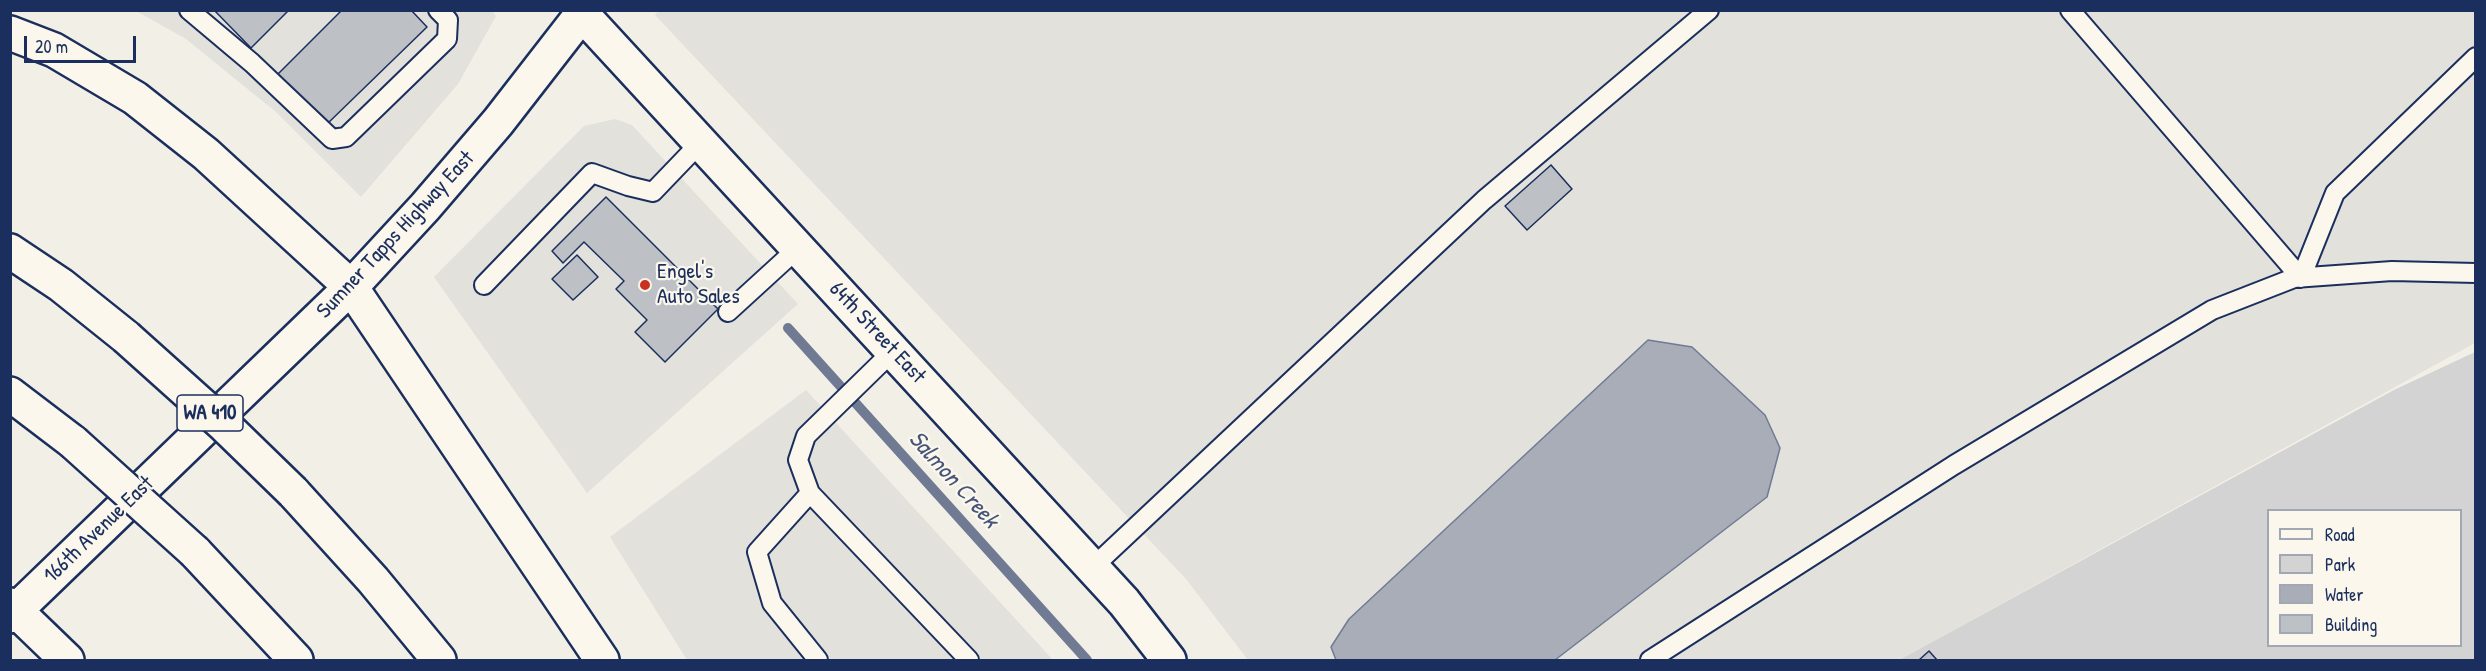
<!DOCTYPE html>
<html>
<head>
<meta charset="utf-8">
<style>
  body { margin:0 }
  #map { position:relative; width:2486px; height:671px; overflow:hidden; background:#f2efe6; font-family:"Patrick Hand",sans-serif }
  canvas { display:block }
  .frame { position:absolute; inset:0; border:12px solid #1b2f5e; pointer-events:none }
  .legend { position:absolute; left:2267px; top:509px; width:195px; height:138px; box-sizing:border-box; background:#fbf7ec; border:2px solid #a1a7b3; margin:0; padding:8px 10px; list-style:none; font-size:18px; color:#1b2f5e }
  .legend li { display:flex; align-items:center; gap:12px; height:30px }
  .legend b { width:30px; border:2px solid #a1a7b3 }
  .scale { position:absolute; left:24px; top:36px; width:112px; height:27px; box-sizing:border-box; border:3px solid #1b2f5e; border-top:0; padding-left:8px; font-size:18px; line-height:21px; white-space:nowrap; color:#1b2f5e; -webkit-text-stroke:4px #fbf7ec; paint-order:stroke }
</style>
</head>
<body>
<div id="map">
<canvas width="2486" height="671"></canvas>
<div class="frame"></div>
<ul class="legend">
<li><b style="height:8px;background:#fbf7ec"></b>Road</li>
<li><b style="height:16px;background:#d2d3d2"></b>Park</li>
<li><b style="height:16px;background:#a9adb7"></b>Water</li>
<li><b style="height:16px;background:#bdc0c4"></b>Building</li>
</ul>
<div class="scale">20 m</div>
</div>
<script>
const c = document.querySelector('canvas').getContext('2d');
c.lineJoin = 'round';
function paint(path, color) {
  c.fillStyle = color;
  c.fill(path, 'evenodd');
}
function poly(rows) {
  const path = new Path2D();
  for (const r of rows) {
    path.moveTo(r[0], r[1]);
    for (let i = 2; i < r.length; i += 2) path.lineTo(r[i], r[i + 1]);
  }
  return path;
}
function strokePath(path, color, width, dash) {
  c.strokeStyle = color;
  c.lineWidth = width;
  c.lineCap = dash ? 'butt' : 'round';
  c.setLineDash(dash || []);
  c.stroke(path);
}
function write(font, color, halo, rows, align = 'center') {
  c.font = font + ' "Patrick Hand",sans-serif';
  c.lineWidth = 4.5;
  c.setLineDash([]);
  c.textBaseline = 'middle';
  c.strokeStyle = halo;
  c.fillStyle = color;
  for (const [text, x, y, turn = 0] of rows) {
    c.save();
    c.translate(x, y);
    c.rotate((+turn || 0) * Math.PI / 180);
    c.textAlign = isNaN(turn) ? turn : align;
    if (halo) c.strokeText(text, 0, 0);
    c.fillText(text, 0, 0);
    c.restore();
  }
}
const built = poly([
  [491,10,496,16,458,84,361,197,276,112,186,39,136,11],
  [659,10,2475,11,2475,343,1899,660,1248,660,1186,579,655,15],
  [615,119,632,125,798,304,587,493,434,277,584,126],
  [806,390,1053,660,687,660,610,537]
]);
const green = poly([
  [2475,352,2475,660,1899,660,2394,390],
  [2268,510,2460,510,2460,646,2268,646]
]);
const water = poly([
  [1648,340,1692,347,1765,415,1780,448,1767,497,1555,660,1336,660,1331,647,1349,619,1648,340]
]);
const stream = poly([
  [788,328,1087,660]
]);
const building = poly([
  [214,10,289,10,251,48,214,10],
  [342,10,411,10,427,27,326,125,277,75,342,10],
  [1551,165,1572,189,1527,230,1505,206,1551,165],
  [606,197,718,309,665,362,635,332,647,320,616,289,624,281,584,242,563,263,552,251,606,197],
  [577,255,598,277,573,300,552,279,577,255],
  [1929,651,1937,660,1919,660,1929,651]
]);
const service = poly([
  [189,10,252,63,332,139,346,137,447,39,448,20,438,10],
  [2070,10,2301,278,2335,193,2476,57],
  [484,285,592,173,628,186,653,192,701,142],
  [728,312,798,248],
  [893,351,806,436,798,460,810,493,969,660],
  [810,493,757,552,772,603,818,660],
  [1093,567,1484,200,1709,10],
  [1650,660,1954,465,2212,310,2294,278,2392,271,2476,273]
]);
const minor = poly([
  [582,14,1124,602,1169,660]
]);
const tertiary = poly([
  [10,616,351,287,425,207,498,122,585,10]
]);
const motorway = poly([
  [10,33,54,50,135,98,206,154,351,287,602,660],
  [10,251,61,285,126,337],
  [10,394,73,442],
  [293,492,373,580,439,660],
  [195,552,296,660],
  [10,605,67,660]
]);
const motorwayBridge = poly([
  [126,337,223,424,293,492],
  [73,442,195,552]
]);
const markers = [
  [645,285,6,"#c8321e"]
];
const shields = [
  [210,413,66]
];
const shieldNames = [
  ["WA 410",210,413]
];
const streetNames = [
  ["Sumner Tapps Highway East",396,235,-47],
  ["64th Street East",877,333,47],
  ["166th Avenue East",99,530,-44]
];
const poiNames = [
  ["Engel's",657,272],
  ["Auto Sales",657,297]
];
const waterNames = [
  ["Salmon Creek",953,480,48]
];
paint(built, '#e2e1dc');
paint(green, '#d2d3d2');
paint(water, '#a9adb7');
strokePath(water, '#707b93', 1.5);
strokePath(stream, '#707b93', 10);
paint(building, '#bdc0c4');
strokePath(building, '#1b2f5e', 1.5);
strokePath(service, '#1b2f5e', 22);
strokePath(minor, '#1b2f5e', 38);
strokePath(tertiary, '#1b2f5e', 38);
strokePath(motorway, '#1b2f5e', 38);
strokePath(service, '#fbf7ec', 18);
strokePath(minor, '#fbf7ec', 33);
strokePath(tertiary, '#fbf7ec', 33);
strokePath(motorway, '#fbf7ec', 33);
strokePath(motorwayBridge, '#1b2f5e', 38, []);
strokePath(motorwayBridge, '#fbf7ec', 33);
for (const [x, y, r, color] of markers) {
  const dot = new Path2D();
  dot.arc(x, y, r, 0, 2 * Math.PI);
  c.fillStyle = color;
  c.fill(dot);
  strokePath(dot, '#fbf7ec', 2);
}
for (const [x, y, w] of shields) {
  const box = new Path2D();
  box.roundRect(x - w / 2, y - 18, w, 36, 4.5);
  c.fillStyle = '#fbf7ec';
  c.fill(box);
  strokePath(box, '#1b2f5e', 1.5);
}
write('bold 21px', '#1b2f5e', null, shieldNames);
write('22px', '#1b2f5e', '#fbf7ec', streetNames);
write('22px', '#1b2f5e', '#fbf7ec', poiNames, 'left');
write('italic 24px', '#465579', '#fbf7ec', waterNames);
</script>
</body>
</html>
